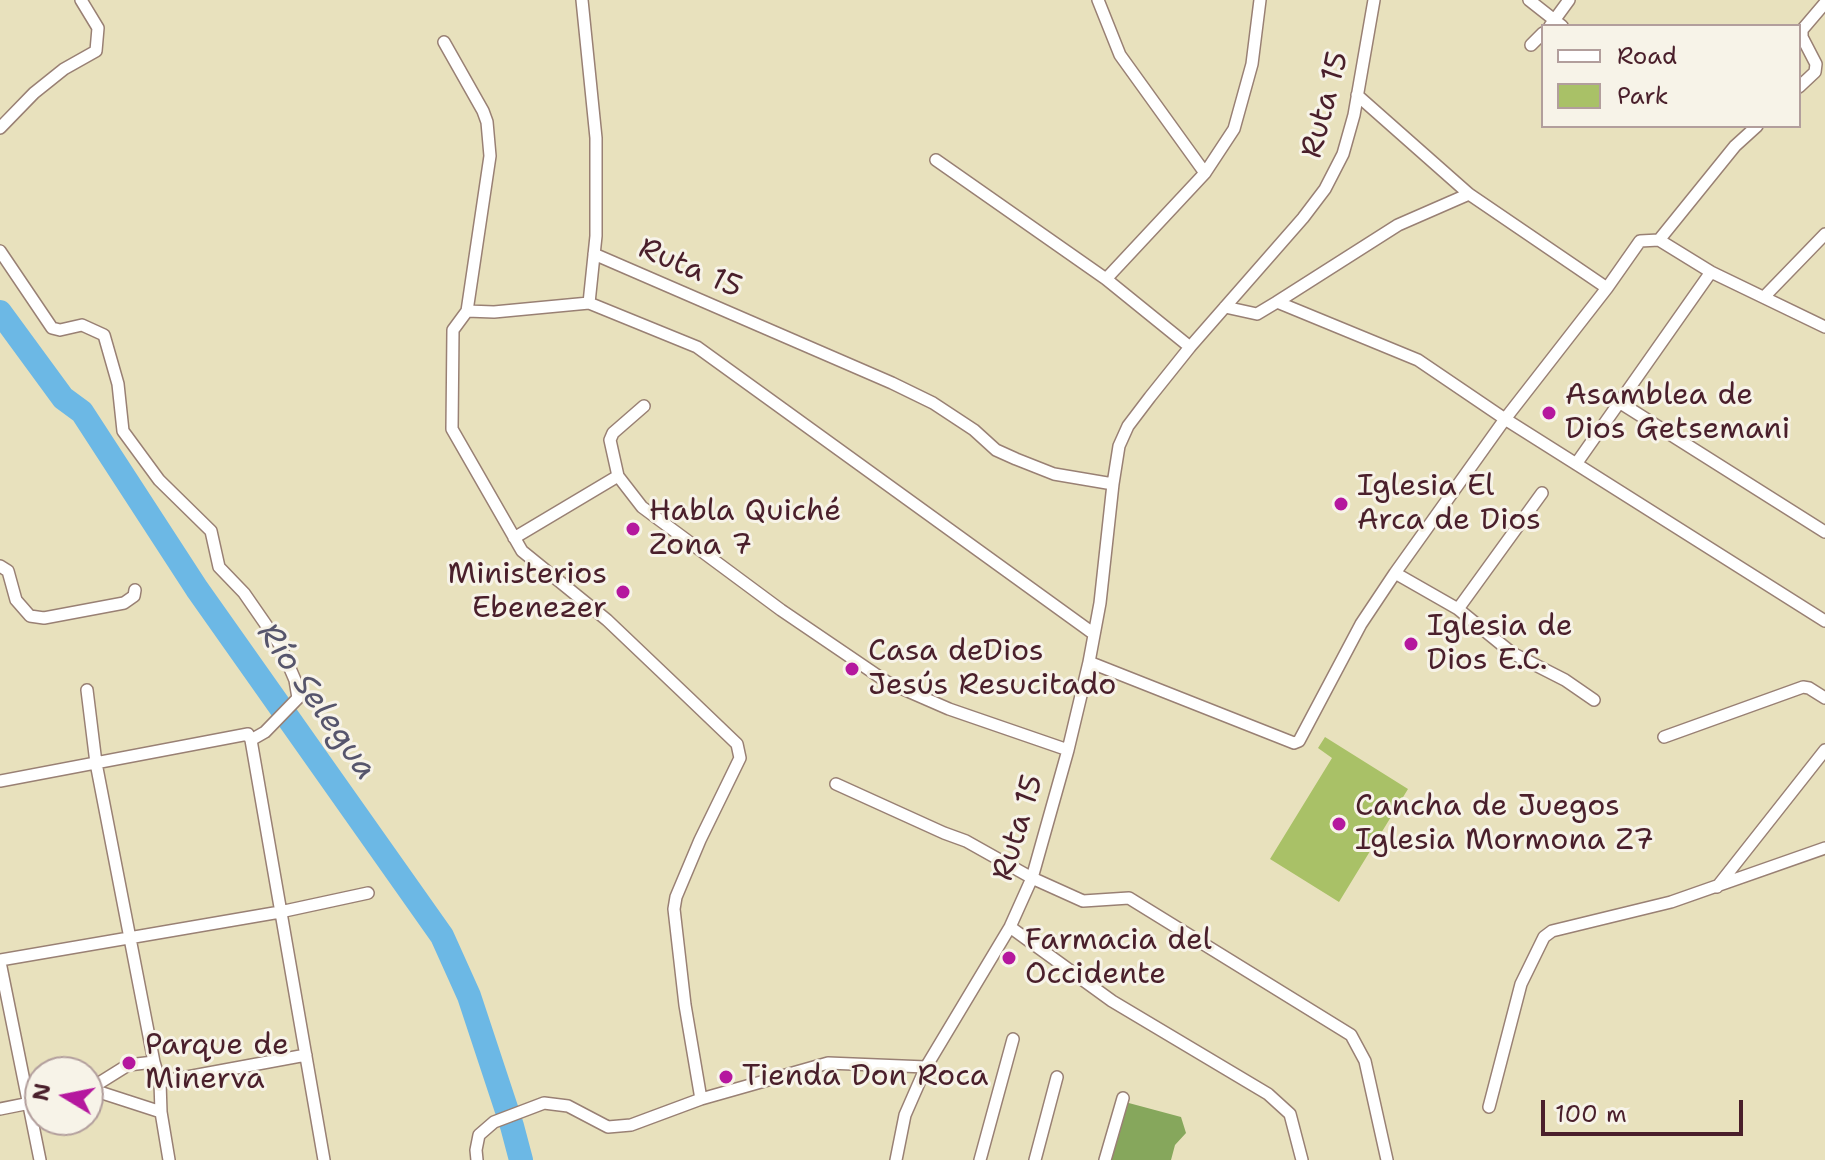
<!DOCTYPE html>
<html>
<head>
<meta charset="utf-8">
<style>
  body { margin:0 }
  #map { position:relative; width:1825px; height:1160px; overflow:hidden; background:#e8e1bd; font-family:"Shantell Sans",sans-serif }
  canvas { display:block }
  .legend { position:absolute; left:1541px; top:24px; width:260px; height:104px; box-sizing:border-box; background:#f7f3e8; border:2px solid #b29e9c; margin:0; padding:10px 14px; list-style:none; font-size:24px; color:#4a1f2b }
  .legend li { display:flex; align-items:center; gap:16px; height:40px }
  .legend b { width:40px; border:2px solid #b29e9c }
  .north { position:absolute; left:24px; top:1056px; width:80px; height:80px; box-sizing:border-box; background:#f7f3e8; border:2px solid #b29e9c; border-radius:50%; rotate:280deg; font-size:22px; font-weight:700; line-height:32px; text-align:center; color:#4a1f2b }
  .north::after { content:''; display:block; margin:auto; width:28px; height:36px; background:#b5179e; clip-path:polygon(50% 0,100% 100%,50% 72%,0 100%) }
  .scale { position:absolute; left:1541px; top:1100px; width:202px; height:36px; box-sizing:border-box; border:4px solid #4a1f2b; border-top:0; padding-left:10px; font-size:24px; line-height:28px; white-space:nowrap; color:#4a1f2b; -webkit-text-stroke:6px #f7f3e8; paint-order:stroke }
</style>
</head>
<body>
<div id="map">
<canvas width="1825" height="1160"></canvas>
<ul class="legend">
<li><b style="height:10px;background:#fff"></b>Road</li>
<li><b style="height:22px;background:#a9c167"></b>Park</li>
</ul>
<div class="north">N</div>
<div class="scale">100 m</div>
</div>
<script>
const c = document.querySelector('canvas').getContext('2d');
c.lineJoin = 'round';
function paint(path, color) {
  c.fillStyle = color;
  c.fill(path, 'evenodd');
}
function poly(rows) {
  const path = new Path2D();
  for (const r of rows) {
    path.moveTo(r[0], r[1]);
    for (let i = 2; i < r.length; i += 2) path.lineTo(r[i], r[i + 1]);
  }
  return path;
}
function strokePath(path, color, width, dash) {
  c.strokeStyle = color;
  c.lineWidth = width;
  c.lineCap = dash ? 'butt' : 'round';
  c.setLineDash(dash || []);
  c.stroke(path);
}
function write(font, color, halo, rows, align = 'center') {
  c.font = font + ' "Shantell Sans",sans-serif';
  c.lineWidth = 6;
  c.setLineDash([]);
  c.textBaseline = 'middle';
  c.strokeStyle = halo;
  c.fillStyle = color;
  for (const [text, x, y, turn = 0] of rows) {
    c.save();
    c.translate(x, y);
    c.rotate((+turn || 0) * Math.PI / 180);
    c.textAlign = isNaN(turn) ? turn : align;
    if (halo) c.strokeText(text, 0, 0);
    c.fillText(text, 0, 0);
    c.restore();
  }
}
const green = poly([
  [1325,737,1408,789,1339,902,1270,859,1332,758,1318,748]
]);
const forest = poly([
  [1125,1102,1181,1117,1186,1133,1175,1145,1171,1160,1109,1160]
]);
const river = poly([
  [0,312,63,398,82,412,197,589,442,936,469,996,512,1126,521,1160]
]);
const street = poly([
  [582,0,596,138,596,236,589,303],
  [1098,0,1120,55,1205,173],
  [1529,0,1562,26],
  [1550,26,1569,0],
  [444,42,483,111,487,122,490,156,467,311,453,330,452,429,522,551,607,620,690,699,737,744,740,758,700,840,676,897,674,909,685,1005,701,1099],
  [1531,45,1543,33],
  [1799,87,1815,72,1816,64,1802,37,1802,30,1825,3],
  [1357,95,1469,194,1607,288],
  [0,128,34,93,64,69,96,51,98,28,81,0],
  [936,160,1106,279,1190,347],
  [1659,240,1735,146,1757,126],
  [0,251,52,328,60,330,82,325,104,335,118,384,123,431,159,480,211,531,219,567,244,593,280,645,295,680,298,698,265,732,251,740],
  [594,254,892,383,933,403,974,430,996,450,1016,459,1054,474,1113,484],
  [1106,279,1205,173,1234,129,1252,64,1260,0],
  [1764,297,1825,234],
  [1277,302,1398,225,1469,194],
  [1225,307,1257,314,1277,302,1418,360,1505,419,1825,621],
  [467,311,494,312,589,303,697,347,1094,634],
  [1619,402,1825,532],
  [644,406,613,433,610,440,618,476,642,507,781,610,887,682,949,709,1068,750],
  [1576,464,1711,272],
  [514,538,618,476],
  [0,566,8,571,16,600,30,616,44,618,124,603,134,596,135,590],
  [1395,573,1458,609,1512,653,1565,680,1594,700],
  [1458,609,1542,493],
  [1089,662,1294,743,1299,741,1361,624,1395,573,1505,419,1607,288,1640,241,1659,240,1711,272,1825,327],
  [87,690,96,763,154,1062],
  [1664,737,1803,687,1809,688,1825,698],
  [0,781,248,734,251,740,324,1160],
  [836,784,944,833,966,841,1032,878,1083,901,1129,898,1351,1035,1365,1061,1387,1160],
  [1717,887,1825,750],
  [1010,927,1112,1001,1268,1094,1290,1114,1302,1160],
  [0,960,280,912,368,893],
  [0,962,40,1160],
  [160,1082,306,1055],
  [88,1090,128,1065,154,1062,160,1082,161,1112,90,1089],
  [1489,1107,1521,984,1544,937,1552,931,1671,902,1825,848],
  [0,1109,40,1101],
  [161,1112,169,1160],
  [477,1160,476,1150,479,1135,494,1122,544,1103,568,1106,608,1127,631,1125,701,1099,828,1063,926,1067],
  [896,1160,905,1115,926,1067,1010,927,1032,878,1068,750,1089,662,1100,603,1113,484,1119,446,1128,426,1150,397,1190,347,1303,218,1325,189,1343,154,1354,115,1374,0],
  [980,1160,1013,1039],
  [1035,1160,1057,1077],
  [1105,1160,1123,1098]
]);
const markers = [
  [1549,413,8,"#b5179e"],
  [1341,504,8,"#b5179e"],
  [633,529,8,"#b5179e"],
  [623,592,8,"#b5179e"],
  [1411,644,8,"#b5179e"],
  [852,669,8,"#b5179e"],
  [1339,824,8,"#b5179e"],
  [1009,958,8,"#b5179e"],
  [129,1063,8,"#b5179e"],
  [726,1077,8,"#b5179e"]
];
const streetNames = [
  ["Ruta 15",1326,105,-75],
  ["Ruta 15",690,269,23],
  ["Ruta 15",1019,828,-73]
];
const poiNames = [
  ["Asamblea de",1565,396],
  ["Dios Getsemani",1565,430],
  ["Iglesia El",1357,487],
  ["Arca de Dios",1357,521],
  ["Habla Quiché",649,512],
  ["Zona 7",649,546],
  ["Ministerios",607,575,"right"],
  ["Ebenezer",607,609,"right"],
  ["Iglesia de",1427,627],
  ["Dios E.C.",1427,661],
  ["Casa deDios",868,652],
  ["Jesús Resucitado",868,686],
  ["Cancha de Juegos",1355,807],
  ["Iglesia Mormona Z7",1355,841],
  ["Farmacia del",1025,941],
  ["Occidente",1025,975],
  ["Parque de",145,1046],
  ["Minerva",145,1080],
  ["Tienda Don Roca",742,1077]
];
const waterNames = [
  ["Río Selegua",316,702,55]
];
paint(green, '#a9c167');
paint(forest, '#86a75c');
strokePath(river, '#6cb8e5', 24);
strokePath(street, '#998074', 14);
strokePath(street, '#fff', 11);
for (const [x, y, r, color] of markers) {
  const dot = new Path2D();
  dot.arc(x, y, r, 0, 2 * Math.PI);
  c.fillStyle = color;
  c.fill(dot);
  strokePath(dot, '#f7f3e8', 3);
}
write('30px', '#4a1f2b', '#f7f3e8', streetNames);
write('30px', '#4a1f2b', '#f7f3e8', poiNames, 'left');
write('italic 32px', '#56556c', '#f7f3e8', waterNames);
</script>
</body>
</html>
